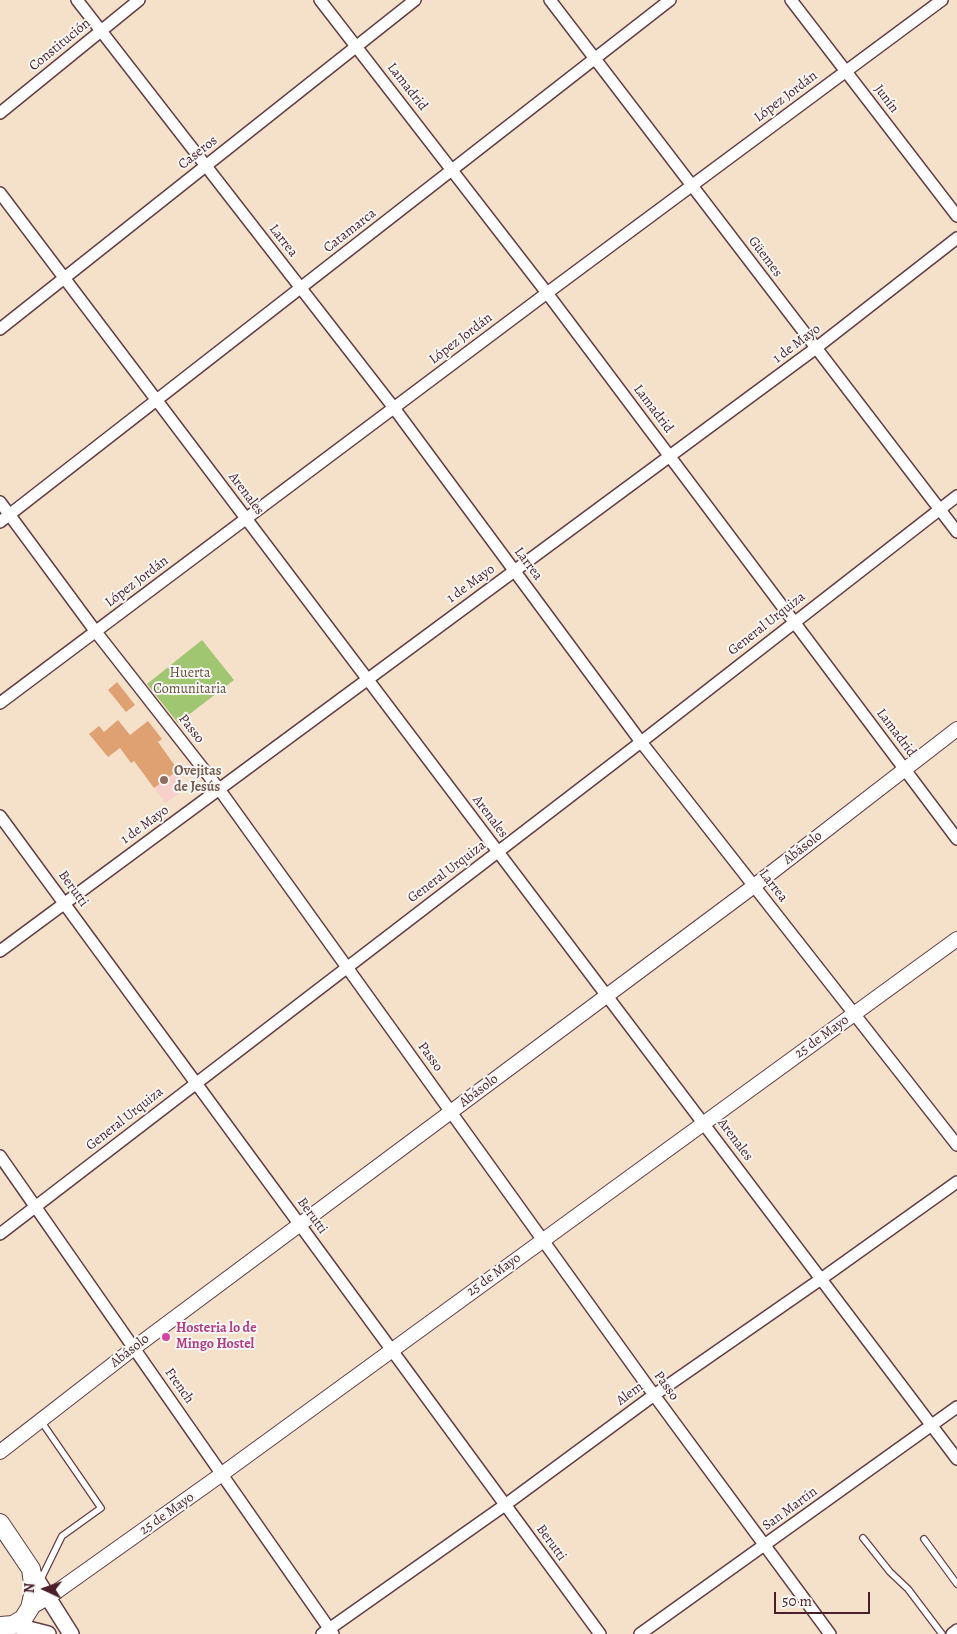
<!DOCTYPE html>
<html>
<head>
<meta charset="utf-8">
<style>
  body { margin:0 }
  #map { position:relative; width:957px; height:1634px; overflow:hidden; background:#f5e1ca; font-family:Alegreya,serif }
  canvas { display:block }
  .north { position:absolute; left:20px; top:1564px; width:50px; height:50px; -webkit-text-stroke:4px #f6f6f2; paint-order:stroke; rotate:273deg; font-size:14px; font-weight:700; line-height:20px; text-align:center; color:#4a1f2b }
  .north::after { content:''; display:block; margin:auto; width:18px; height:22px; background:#4a1f2b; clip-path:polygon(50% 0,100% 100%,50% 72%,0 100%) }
  .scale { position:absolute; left:774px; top:1592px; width:96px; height:22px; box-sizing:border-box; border:2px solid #4a1f2b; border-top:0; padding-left:6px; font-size:15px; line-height:18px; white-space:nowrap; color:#4a1f2b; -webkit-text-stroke:4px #f6f6f2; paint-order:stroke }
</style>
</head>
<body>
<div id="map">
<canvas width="957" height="1634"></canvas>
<div class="north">N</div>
<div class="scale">50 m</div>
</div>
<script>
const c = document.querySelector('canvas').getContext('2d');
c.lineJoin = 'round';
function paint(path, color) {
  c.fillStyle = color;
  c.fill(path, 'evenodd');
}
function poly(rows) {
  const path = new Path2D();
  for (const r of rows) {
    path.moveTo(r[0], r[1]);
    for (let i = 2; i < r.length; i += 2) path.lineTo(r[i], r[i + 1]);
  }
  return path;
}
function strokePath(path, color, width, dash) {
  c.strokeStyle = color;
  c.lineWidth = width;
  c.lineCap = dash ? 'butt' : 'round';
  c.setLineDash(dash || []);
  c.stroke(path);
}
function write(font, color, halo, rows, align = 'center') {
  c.font = font + ' Alegreya,serif';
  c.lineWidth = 4;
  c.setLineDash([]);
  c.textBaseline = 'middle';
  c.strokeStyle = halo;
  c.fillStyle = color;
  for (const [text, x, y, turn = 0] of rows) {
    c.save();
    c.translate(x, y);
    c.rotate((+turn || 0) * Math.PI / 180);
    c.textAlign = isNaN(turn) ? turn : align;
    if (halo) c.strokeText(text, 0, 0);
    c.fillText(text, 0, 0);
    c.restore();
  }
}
const built = poly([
  [159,745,178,770,175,773,186,788,165,803,136,762]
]);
const green = poly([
  [202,640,234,680,178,723,147,684]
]);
const building = poly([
  [117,682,135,705,126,712,108,690],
  [118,720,130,735,148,721,162,739,158,742,178,770,154,788,134,761,131,763,120,748,108,757,89,734,99,726,104,732]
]);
const service = poly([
  [863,1538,890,1572,908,1589,942,1634],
  [924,1539,957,1584],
  [40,1581,62,1536,101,1508,41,1421]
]);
const minor = poly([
  [77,0,394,408,641,742,957,1145],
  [320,0,547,293,957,839],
  [550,0,957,532],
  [791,0,957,216],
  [0,113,139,0],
  [0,193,957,1459],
  [0,329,415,0],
  [0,502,96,632,219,789,654,1395,830,1634],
  [0,522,670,0],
  [0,703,547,293,942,0],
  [0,816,600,1634],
  [0,951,816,348,957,238],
  [0,1156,333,1634],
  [0,1234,641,742,957,496],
  [322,1634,505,1505,654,1395,821,1279,957,1182],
  [640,1634,957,1407],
  [952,1634,957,1630]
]);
const tertiary = poly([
  [0,1452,134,1348,754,886,957,729],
  [30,1608,49,1597,222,1474,957,939]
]);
const secondary = poly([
  [32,1572,71,1634],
  [13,1625,48,1634]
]);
const primary = poly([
  [0,1523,31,1569,34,1591,30,1608,23,1619,13,1625,0,1626]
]);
const markers = [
  [164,780,5,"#8d6e63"],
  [166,1337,5,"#d1479c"]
];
const streetNames = [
  ["Constitución",60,45,-39],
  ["Lamadrid",407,87,52],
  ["López Jordán",786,97,-37],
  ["Junín",886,99,53],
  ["Caseros",198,153,-38],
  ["Catamarca",350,231,-38],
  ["Larrea",283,241,52],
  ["Güemes",765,257,53],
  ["López Jordán",461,339,-37],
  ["1 de Mayo",797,344,-37],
  ["Lamadrid",653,409,53],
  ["Arenales",246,494,53],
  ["Larrea",528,564,53],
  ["López Jordán",137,582,-37],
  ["1 de Mayo",471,584,-36],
  ["General Urquiza",767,624,-38],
  ["Passo",191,729,52],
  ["Lamadrid",896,733,53],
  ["Arenales",490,817,53],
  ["1 de Mayo",145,825,-36],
  ["Abásolo",803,848,-38],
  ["General Urquiza",447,872,-37],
  ["Larrea",773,886,52],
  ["Berutti",73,889,54],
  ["25 de Mayo",822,1037,-36],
  ["Passo",430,1057,54],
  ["Abásolo",479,1091,-37],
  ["General Urquiza",125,1119,-38],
  ["Arenales",735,1140,53],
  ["Berutti",312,1216,54],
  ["25 de Mayo",494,1275,-36],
  ["Abásolo",130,1351,-38],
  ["French",179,1386,55],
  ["Passo",666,1386,54],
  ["Alem",630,1394,-36],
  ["San Martín",790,1509,-36],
  ["25 de Mayo",167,1514,-35],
  ["Berutti",551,1543,54]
];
const parkNames = [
  ["Huerta",190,674],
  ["Comunitaria",190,690]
];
const educationNames = [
  ["Ovejitas",174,772],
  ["de Jesús",174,788]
];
const hotelNames = [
  ["Hosteria lo de",176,1329],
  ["Mingo Hostel",176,1345]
];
paint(built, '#f7d0cb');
paint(green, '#a1c671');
paint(building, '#dfa072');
strokePath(service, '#643c43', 8);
strokePath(minor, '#643c43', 14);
strokePath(tertiary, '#643c43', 16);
strokePath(secondary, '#643c43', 18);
strokePath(primary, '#643c43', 20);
strokePath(service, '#fff', 5.5);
strokePath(minor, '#fff', 11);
strokePath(tertiary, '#fff', 14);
strokePath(secondary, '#fff', 15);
strokePath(primary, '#fff', 18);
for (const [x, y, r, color] of markers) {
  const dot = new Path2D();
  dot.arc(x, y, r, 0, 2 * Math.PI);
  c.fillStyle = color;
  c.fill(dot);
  strokePath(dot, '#f6f6f2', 2);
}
write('14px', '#4a1f2b', '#f6f6f2', streetNames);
write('14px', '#645140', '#f6f6f2', parkNames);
write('bold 14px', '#785e54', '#f6f6f2', educationNames, 'left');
write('bold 14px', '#b23c85', '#f6f6f2', hotelNames, 'left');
</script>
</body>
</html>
